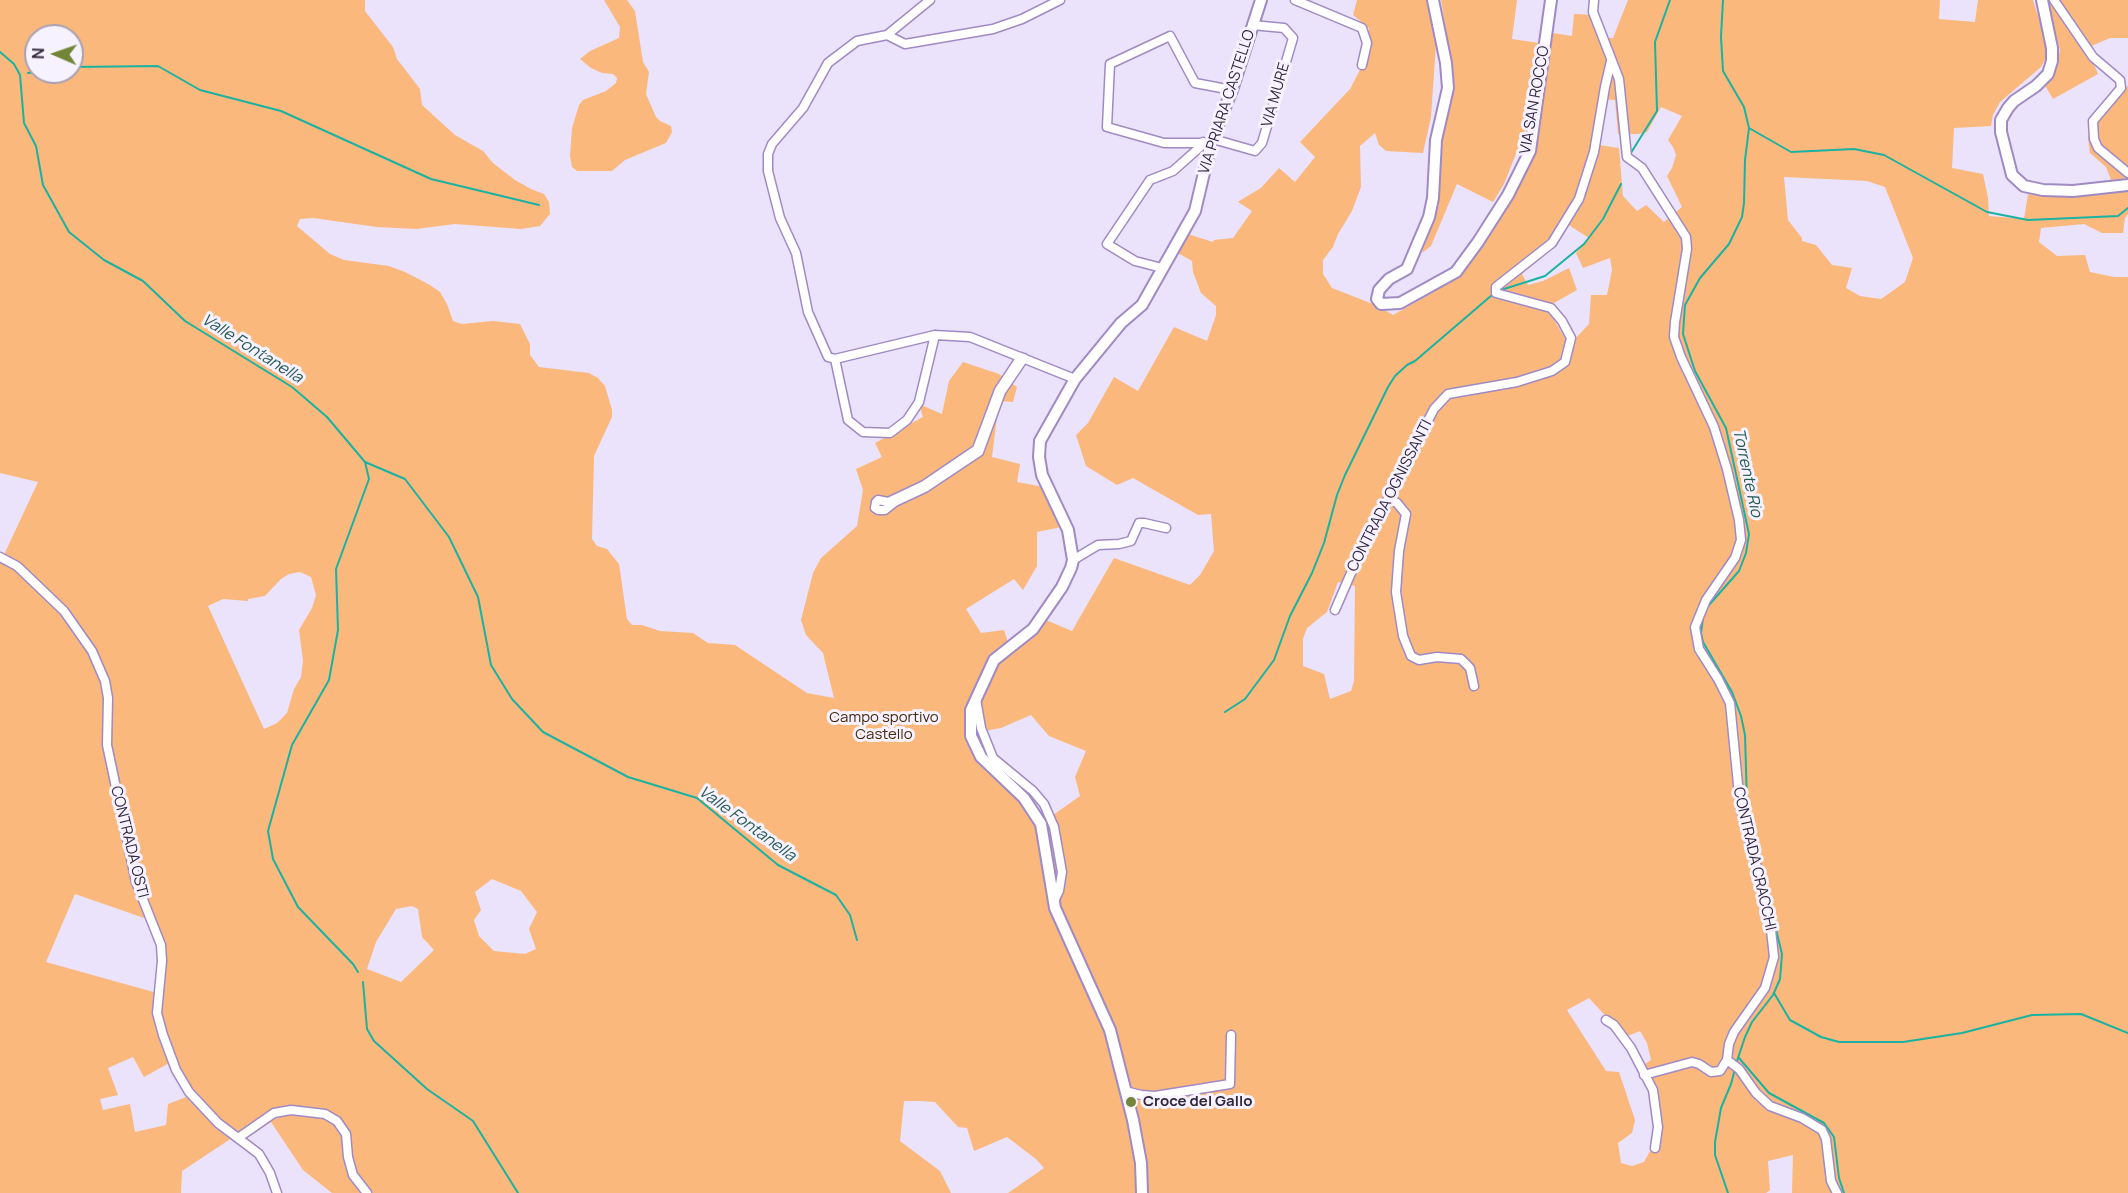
<!DOCTYPE html>
<html>
<head>
<meta charset="utf-8">
<style>
  body { margin:0 }
  #map { position:relative; width:2128px; height:1193px; overflow:hidden; background:#ebe2fb; font-family:Manrope,sans-serif }
  canvas { display:block }
  .north { position:absolute; left:24px; top:24px; width:60px; height:60px; box-sizing:border-box; background:#f7f2ff; border:2px solid #a8a1b2; border-radius:50%; rotate:272deg; font-size:16px; font-weight:700; line-height:24px; text-align:center; color:#31273f }
  .north::after { content:''; display:block; margin:auto; width:21px; height:27px; background:#718637; clip-path:polygon(50% 0,100% 100%,50% 72%,0 100%) }
</style>
</head>
<body>
<div id="map">
<canvas width="2128" height="1193"></canvas>
<div class="north">N</div>
</div>
<script>
const c = document.querySelector('canvas').getContext('2d');
c.lineJoin = 'round';
function paint(path, color) {
  c.fillStyle = color;
  c.fill(path, 'evenodd');
}
function poly(rows) {
  const path = new Path2D();
  for (const r of rows) {
    path.moveTo(r[0], r[1]);
    for (let i = 2; i < r.length; i += 2) path.lineTo(r[i], r[i + 1]);
  }
  return path;
}
function strokePath(path, color, width, dash) {
  c.strokeStyle = color;
  c.lineWidth = width;
  c.lineCap = dash ? 'butt' : 'round';
  c.setLineDash(dash || []);
  c.stroke(path);
}
function write(font, color, halo, rows, align = 'center') {
  c.font = font + ' Manrope,sans-serif';
  c.lineWidth = 6;
  c.setLineDash([]);
  c.textBaseline = 'middle';
  c.strokeStyle = halo;
  c.fillStyle = color;
  for (const [text, x, y, turn = 0] of rows) {
    c.save();
    c.translate(x, y);
    c.rotate((+turn || 0) * Math.PI / 180);
    c.textAlign = isNaN(turn) ? turn : align;
    if (halo) c.strokeText(text, 0, 0);
    c.fillText(text, 0, 0);
    c.restore();
  }
}
const green = poly([
  [0,0,365,0,365,11,393,47,397,59,420,89,422,105,455,135,483,151,493,163,515,180,531,189,544,194,549,202,550,214,540,226,521,229,455,224,416,229,377,227,313,218,300,219,297,226,330,254,344,260,389,266,405,272,430,285,440,292,447,304,453,321,462,324,493,321,520,324,530,344,530,355,539,367,589,373,598,378,605,386,612,410,612,417,594,456,592,539,597,546,607,549,619,564,627,619,632,625,642,625,660,631,693,633,708,643,735,645,807,693,834,698,823,653,806,635,801,620,813,573,821,558,857,526,863,490,856,469,882,457,875,443,923,417,919,404,942,414,949,381,963,362,999,374,1017,387,1013,402,999,401,992,457,1020,464,1017,482,1044,487,1066,526,1037,532,1037,566,1023,590,1014,579,966,609,981,633,1004,630,1010,648,1041,618,1072,631,1114,558,1190,585,1200,575,1214,551,1211,514,1198,515,1133,478,1117,485,1086,466,1076,435,1088,423,1114,377,1138,391,1174,327,1207,341,1216,315,1216,306,1201,293,1193,272,1192,261,1176,252,1188,234,1213,242,1214,240,1233,238,1252,211,1238,202,1239,201,1261,188,1279,168,1295,182,1315,157,1300,142,1350,89,1364,62,1369,28,1353,15,1357,0,1428,0,1436,44,1431,117,1423,153,1386,151,1379,145,1375,133,1360,146,1361,187,1352,211,1338,234,1333,247,1323,260,1323,274,1332,288,1378,306,1393,315,1434,292,1456,276,1531,154,1539,129,1553,33,1572,36,1574,14,1594,15,1603,38,1613,38,1628,0,1940,0,1939,19,1975,22,1978,0,2033,0,2046,42,2047,51,2046,58,2041,67,2000,102,1993,115,1991,126,1954,128,1952,168,1983,174,1988,198,1989,216,2024,219,2028,194,2048,197,2128,191,2128,214,2125,218,2123,233,2102,233,2084,224,2041,228,2039,242,2057,256,2085,255,2090,272,2114,277,2128,277,2128,1193,1792,1193,1793,1155,1768,1161,1770,1190,1766,1193,1008,1193,1044,1168,1036,1159,1007,1137,974,1151,967,1128,958,1127,935,1102,921,1101,904,1101,900,1141,940,1171,951,1193,332,1193,303,1170,271,1122,242,1141,235,1136,182,1171,181,1193,0,1193,0,559,2,559,38,482,0,473],
  [36,36,72,36,72,72,36,72],
  [1602,99,1615,100,1618,134,1638,134,1647,132,1661,107,1682,116,1668,140,1673,147,1676,155,1672,168,1667,176,1682,207,1664,222,1646,205,1637,211,1623,196,1619,148,1599,145],
  [1784,177,1867,181,1885,187,1913,258,1905,282,1881,299,1860,296,1846,288,1852,268,1832,265,1816,245,1802,241,1802,238,1788,220],
  [1567,224,1589,238,1576,253,1583,268,1610,258,1612,270,1607,295,1591,295,1589,324,1574,340,1564,337,1547,307,1577,290,1569,268,1543,281,1528,285,1522,274,1553,248],
  [300,572,311,577,316,595,312,608,299,630,303,661,301,677,294,689,287,713,277,723,264,729,208,606,223,599,248,601,248,599,265,596,281,579,289,574],
  [1338,582,1355,586,1354,681,1351,691,1330,699,1324,674,1303,666,1303,639,1307,628,1327,612],
  [1031,715,1049,736,1086,751,1075,777,1080,796,1039,825,1023,803,1000,783,983,763,972,733,1001,728],
  [492,879,521,891,537,912,529,929,536,949,525,954,494,951,479,936,474,920,481,910,475,892],
  [75,894,150,920,157,941,160,960,157,993,46,962],
  [412,906,418,909,422,937,434,950,401,982,367,969,376,942,396,909],
  [1589,998,1625,1037,1640,1031,1647,1043,1651,1060,1642,1066,1657,1120,1655,1142,1644,1162,1632,1166,1621,1163,1618,1143,1632,1133,1635,1120,1619,1072,1606,1071,1567,1010],
  [133,1057,144,1077,171,1062,189,1096,168,1104,166,1125,135,1132,130,1104,103,1110,100,1099,118,1095,108,1068],
  [604,0,627,0,635,11,643,62,649,72,646,94,656,117,660,121,671,126,672,132,666,143,625,160,612,171,577,171,572,167,570,156,572,128,579,105,583,100,606,91,616,83,617,78,613,74,602,73,591,68,580,59,590,51,619,38,620,27],
  [1441,0,1517,0,1512,39,1539,43,1527,126,1504,184,1493,202,1457,184,1431,246,1422,253,1439,205,1438,155,1448,44],
  [2046,0,2128,0,2128,38,2110,38,2087,48,2098,74,2053,99,2043,82,2050,75,2057,64,2060,50],
  [2128,86,2128,178,2111,180,2106,167,2090,153,2088,138,2094,116]
]);
const stream = poly([
  [0,52,14,64,20,75,24,123,36,146,43,185,69,232,104,260,143,281,185,321,292,387,327,417,365,462,405,479,449,537,478,597,491,665,512,699,543,732,628,777,697,798,778,865,836,895,850,915,857,940],
  [72,67,158,66,200,90,281,111,431,179,539,205],
  [28,73,36,72],
  [1749,128,1791,152,1854,149,1884,155,1987,212,2028,220,2118,216,2128,208],
  [1629,156,1657,111,1655,42,1670,0],
  [1501,290,1545,276,1584,244,1603,219,1621,184],
  [1709,605,1739,571,1746,553,1749,534,1726,428,1695,371,1683,334,1685,305,1700,278,1729,244,1742,217,1744,203,1745,160,1749,128,1744,107,1723,71,1721,37,1723,0],
  [1703,618,1701,633,1703,642,1732,692,1741,716,1745,735,1747,802,1756,847],
  [1225,712,1245,699,1274,660,1290,616,1312,573,1324,543,1337,495,1345,475,1388,387,1395,376,1407,365,1415,361,1492,295],
  [358,972,353,964,298,907,273,859,268,831,292,745,329,680,338,630,336,569,369,479,365,462],
  [363,982,367,1029,374,1041,427,1089,473,1121,518,1193],
  [1774,993,1790,1020,1821,1037,1839,1042,1903,1042,1962,1033,2032,1015,2081,1014,2128,1033],
  [1739,1058,1769,1093,1824,1123,1834,1137,1839,1178,1844,1193],
  [1736,1064,1745,1037,1752,1022,1773,995,1780,979,1782,954,1773,917],
  [1728,1193,1715,1155,1715,1142,1721,1108,1731,1084,1735,1069]
]);
const minor = poly([
  [930,0,887,35,857,41,828,63,803,108,772,144,768,154,768,171,780,218,796,253,808,312,828,357,835,359,935,335,970,337,1075,379],
  [1295,0,1362,28,1367,43,1362,65],
  [1594,0,1593,12,1619,79,1627,157,1642,168,1686,237,1687,249,1675,322,1674,337,1681,357,1714,427,1727,469,1739,520,1741,540,1735,558,1706,600,1695,627,1699,649,1718,679,1730,703,1740,805,1769,912,1774,957,1765,988,1734,1032,1729,1044,1727,1060,1720,1071,1711,1072,1699,1064,1692,1062,1644,1075],
  [2054,0,2093,57,2120,80,2121,88,2093,121,2094,139,2098,148,2128,173],
  [887,35,905,44,993,29,1022,19,1060,0],
  [1213,139,1255,151,1262,143,1293,38,1284,28,1252,25],
  [1211,143,1164,143,1107,127,1110,64,1170,36,1195,83,1232,90],
  [1162,268,1135,261,1107,244,1150,180,1173,171,1200,147,1203,142],
  [1021,357,999,390,977,449,924,485,888,502,878,500,876,502,875,508,878,510,885,510,895,502,925,488,979,452,1001,392,1024,358],
  [835,359,848,420,863,432,890,433,907,420,919,402,935,335],
  [1388,499,1397,503,1406,514,1399,551,1396,592,1403,636,1411,656,1419,660,1437,657,1461,659,1470,668,1474,686],
  [0,557,17,566,64,611,92,651,105,681,108,698,107,745,136,882,161,945,162,961,157,1013,163,1035,176,1070,189,1092,218,1123,259,1154,270,1173,277,1193],
  [1073,560,1098,545,1119,544,1131,541,1139,523,1144,523,1166,528],
  [1335,610,1358,557,1434,409,1448,394,1517,382,1552,371,1565,362,1571,338,1562,321,1551,308,1496,293,1496,287,1552,243,1579,199,1594,152,1605,87,1611,61],
  [976,699,981,728,993,758,1033,791,1044,804,1054,827,1062,872,1059,891,1054,901],
  [1606,1020,1614,1025,1631,1048,1653,1090,1658,1127,1655,1148],
  [1727,1060,1739,1069,1756,1093,1770,1106,1802,1118,1822,1130,1826,1139,1831,1181,1837,1193],
  [1125,1091,1141,1095,1155,1096,1230,1084,1231,1035],
  [238,1138,274,1113,291,1110,325,1114,337,1121,346,1134,348,1157,353,1175,367,1193]
]);
const tertiary = poly([
  [1433,0,1446,63,1448,88,1436,140,1433,198,1429,217,1407,269,1389,279,1379,290,1377,299,1381,304,1400,303,1456,272,1478,242,1508,195,1530,151,1551,0],
  [2042,0,2052,48,2052,61,2048,74,2036,86,2014,101,2008,108,2001,120,2001,132,2012,175,2024,186,2043,190,2073,191,2128,185],
  [1142,1193,1141,1163,1133,1120,1110,1030,1055,908,1041,824,1024,798,981,757,971,736,971,710,994,660,1033,629,1062,587,1071,568,1073,560,1068,530,1042,475,1039,457,1040,441,1075,379,1121,323,1142,305,1195,211,1211,143,1232,90,1261,0]
]);
const markers = [
  [1131,1102,6,"#718637"]
];
const streetNames = [
  ["VIA MURE",1276,95,-74],
  ["VIA SAN ROCCO",1535,100,-80],
  ["VIA PRIARA CASTELLO",1227,102,-72],
  ["CONTRADA OGNISSANTI",1390,496,-63],
  ["CONTRADA OSTI",129,842,76],
  ["CONTRADA CRACCHI",1754,859,77]
];
const parkNames = [
  ["Campo sportivo",884,718],
  ["Castello",884,735]
];
const poiNames = [
  ["Croce del Gallo",1143,1102]
];
const waterNames = [
  ["Valle Fontanella",252,349,32],
  ["Torrente Rio",1747,473,78],
  ["Valle Fontanella",747,824,36]
];
paint(green, '#fbb87d');
strokePath(stream, '#1ab2a0', 2);
strokePath(minor, '#a08ac4', 11);
strokePath(tertiary, '#a08ac4', 14);
strokePath(minor, '#fff', 8);
strokePath(tertiary, '#fff', 10);
for (const [x, y, r, color] of markers) {
  const dot = new Path2D();
  dot.arc(x, y, r, 0, 2 * Math.PI);
  c.fillStyle = color;
  c.fill(dot);
  strokePath(dot, '#f7f2ff', 2);
}
write('15px', '#31273f', '#f7f2ff', streetNames);
write('15px', '#45280b', '#f7f2ff', parkNames);
write('bold 15px', '#31273f', '#f7f2ff', poiNames, 'left');
write('italic 16px', '#245b53', '#f7f2ff', waterNames);
</script>
</body>
</html>
